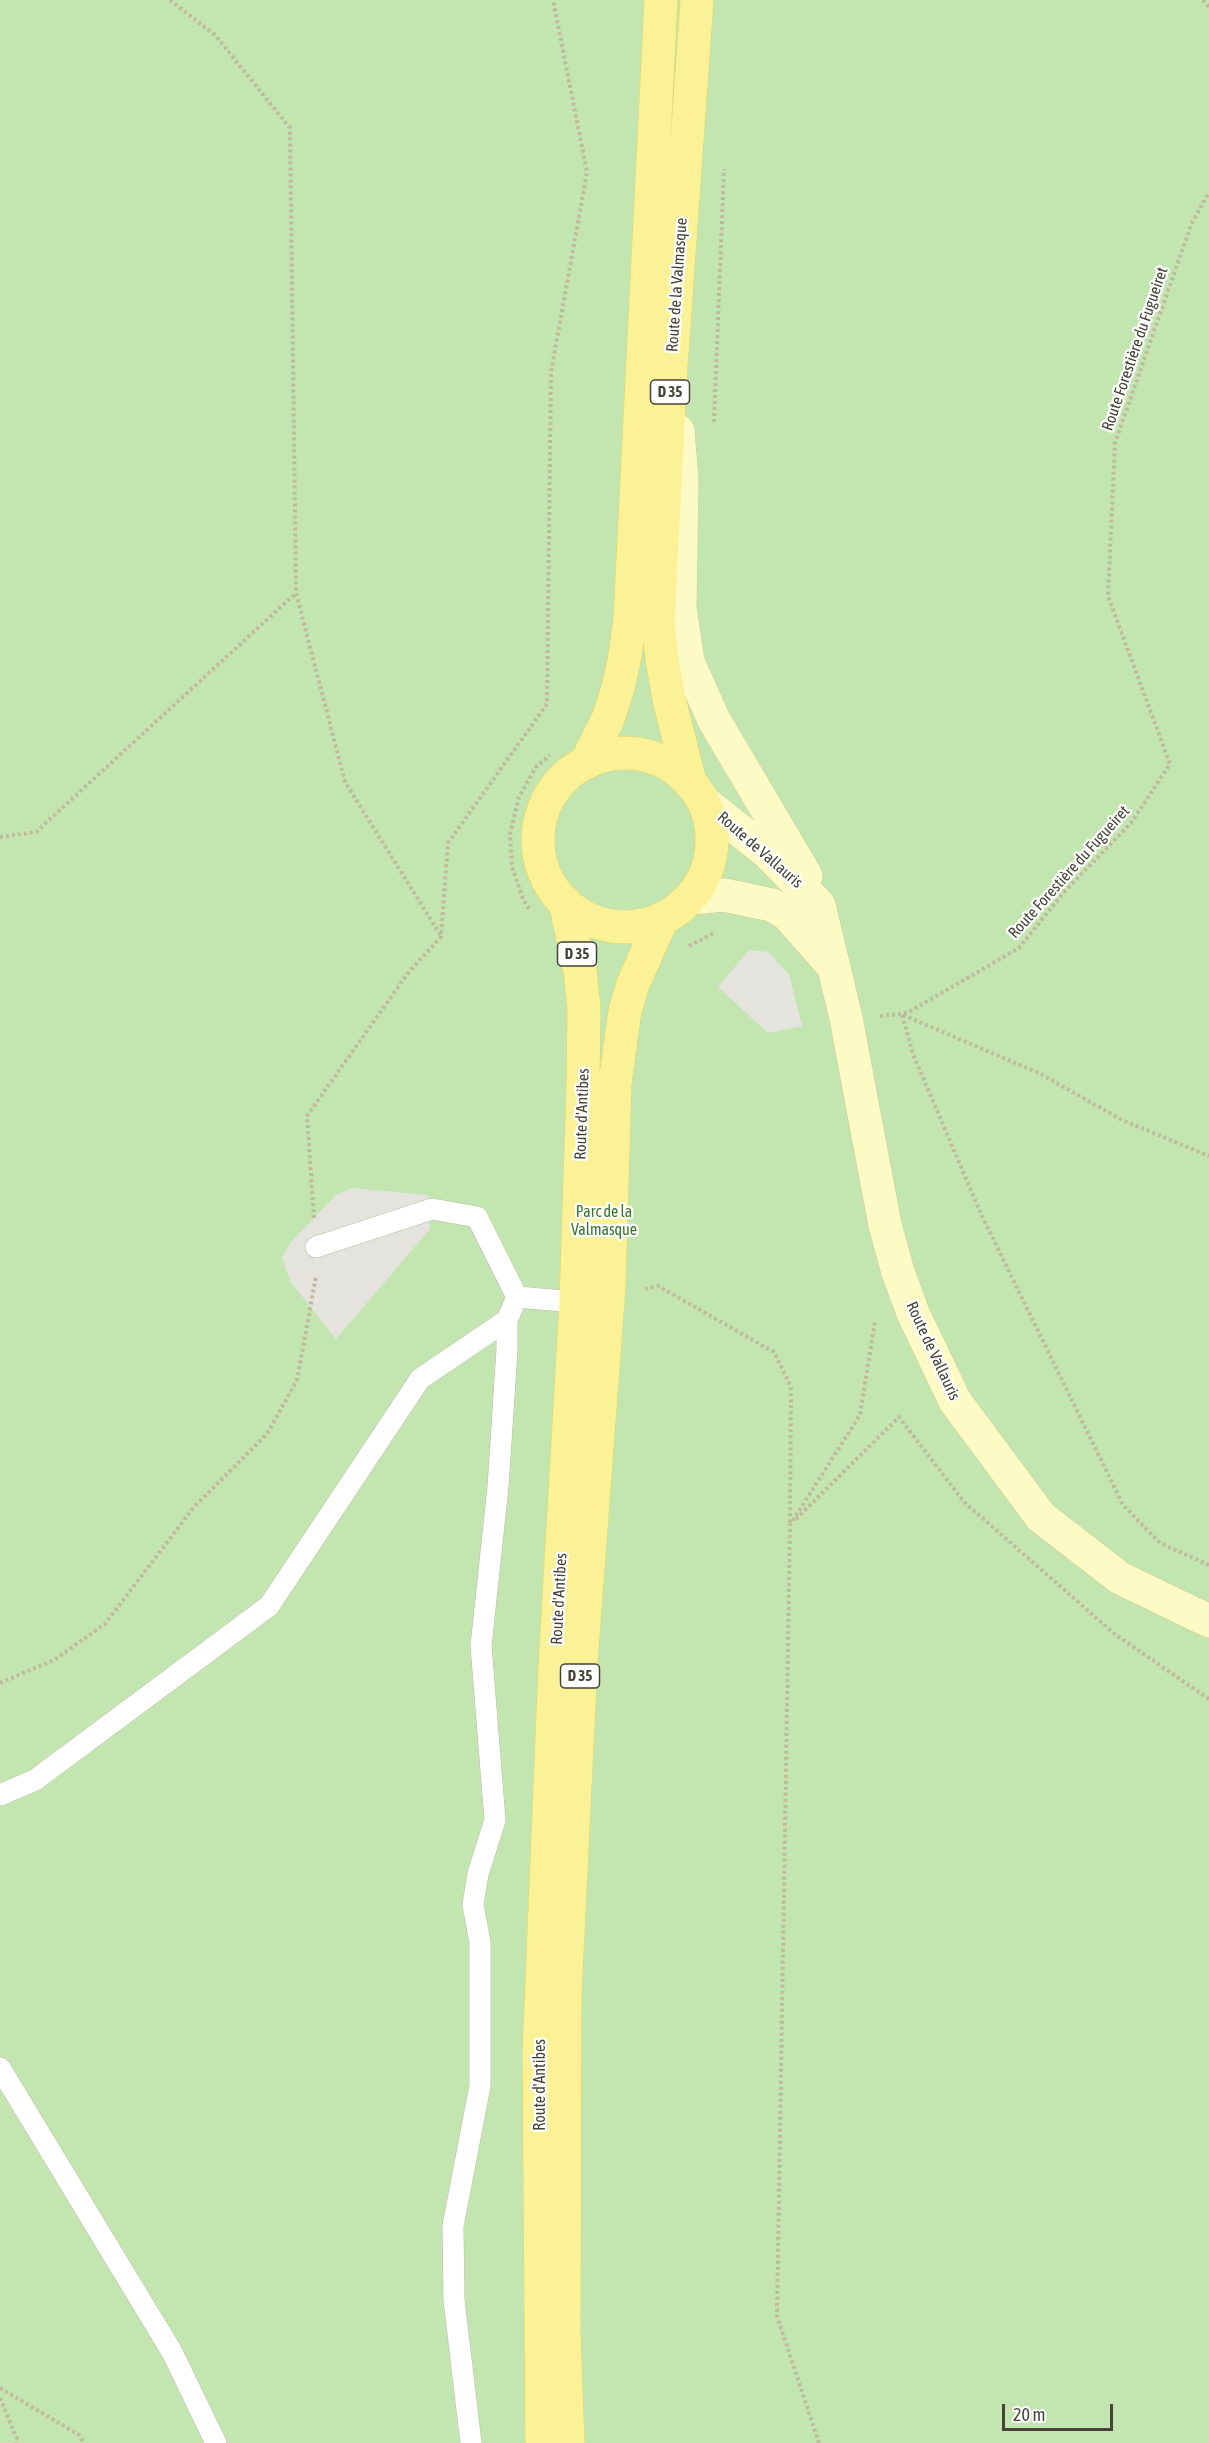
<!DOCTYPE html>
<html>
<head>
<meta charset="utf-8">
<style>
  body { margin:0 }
  #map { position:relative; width:1209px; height:2443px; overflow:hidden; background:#f3f1e7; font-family:"Asap Condensed",sans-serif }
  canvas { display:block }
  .scale { position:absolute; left:1002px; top:2404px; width:111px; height:27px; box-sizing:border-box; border:3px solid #454236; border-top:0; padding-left:8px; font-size:18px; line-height:21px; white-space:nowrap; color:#454236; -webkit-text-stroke:4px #fff; paint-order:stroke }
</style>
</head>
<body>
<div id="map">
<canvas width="1209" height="2443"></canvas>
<div class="scale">20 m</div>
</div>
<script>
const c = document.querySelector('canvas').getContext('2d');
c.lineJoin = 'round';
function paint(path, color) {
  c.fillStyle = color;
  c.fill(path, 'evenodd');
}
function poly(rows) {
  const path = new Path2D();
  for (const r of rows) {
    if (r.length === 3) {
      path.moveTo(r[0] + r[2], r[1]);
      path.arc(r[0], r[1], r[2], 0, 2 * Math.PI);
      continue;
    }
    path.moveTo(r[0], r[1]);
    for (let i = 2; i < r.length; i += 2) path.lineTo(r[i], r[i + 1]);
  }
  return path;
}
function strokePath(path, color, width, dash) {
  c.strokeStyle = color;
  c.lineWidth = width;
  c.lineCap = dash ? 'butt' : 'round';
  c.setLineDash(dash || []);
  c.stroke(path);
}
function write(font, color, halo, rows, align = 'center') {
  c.font = font + ' "Asap Condensed",sans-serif';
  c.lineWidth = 4.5;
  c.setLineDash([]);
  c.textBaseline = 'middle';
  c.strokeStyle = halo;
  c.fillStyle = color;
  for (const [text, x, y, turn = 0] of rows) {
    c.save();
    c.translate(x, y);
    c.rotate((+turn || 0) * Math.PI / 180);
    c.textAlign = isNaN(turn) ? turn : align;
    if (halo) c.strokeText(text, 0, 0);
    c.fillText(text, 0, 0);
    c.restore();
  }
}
const green = poly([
  [0,0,1209,0,1209,2443,0,2443]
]);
const parking = poly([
  [749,950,768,952,789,974,802,1026,768,1033,718,987],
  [352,1188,428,1195,430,1229,336,1339,290,1281,282,1257,292,1241,336,1195]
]);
const path = poly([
  [170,0,215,35,290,128,296,593,345,782,441,936],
  [1203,0,1209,7],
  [714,422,724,169],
  [0,837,36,832,296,593],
  [529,909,523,899,512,867,510,834,519,797,536,767,550,755],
  [689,946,714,933],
  [902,1015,913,1054,981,1214,1123,1505,1160,1543,1209,1565],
  [903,1015,1039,1073,1122,1120,1209,1156],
  [880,1016,907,1013,1019,948,1064,892,1131,823,1170,764,1108,596,1115,443,1191,225,1209,192],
  [314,1218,307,1116,408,973,441,937,448,843,547,704,551,372,587,172,553,0],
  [645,1289,658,1286,774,1352,791,1387,790,1524],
  [796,1519,899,1417,964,1502,1116,1635,1209,1699],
  [0,1683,54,1660,105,1624,194,1507,267,1434,297,1380,316,1276],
  [0,2388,79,2435,84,2443],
  [0,2398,17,2439,16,2443],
  [819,2443,777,2316,790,1525,860,1415,875,1321]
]);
const lane = poly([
  [316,1247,432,1209,477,1217,517,1297],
  [517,1297,576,1302],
  [0,1795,35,1780,269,1606,420,1379,507,1320],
  [0,2068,172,2352,216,2443],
  [471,2443,454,2300,453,2226,480,2086,480,1942,473,1905,478,1874,495,1820,481,1646,498,1487,507,1350,507,1320,517,1297]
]);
const secondary = poly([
  [678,431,682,479,680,608,688,662,714,720,806,876],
  [704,802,767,852,819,905,846,1018,885,1225,898,1272,913,1313,955,1401,1041,1517,1120,1578,1209,1621],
  [691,898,724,895,772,905,788,915,833,966]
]);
const primary = poly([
  [625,840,87],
  [586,763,608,719,618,688,625,656,630,618,661,0],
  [690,782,669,699,662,659,658,623,671,367,697,0],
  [542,2443,539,2053,555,1666,576,1302,583,1086,584,1007,580,971,565,902],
  [568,2443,564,2331,565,1995,581,1663,609,1287,615,1083,625,1011,633,984,662,919]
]);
const shields = [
  [670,392,39],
  [577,954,39],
  [580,1676,39]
];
const shieldNames = [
  ["D 35",670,392],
  ["D 35",577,954],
  ["D 35",580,1676]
];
const streetNames = [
  ["Route de la Valmasque",677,285,-86],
  ["Route Forestière du Fugueiret",1135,349,-71],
  ["Route de Vallauris",760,850,41],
  ["Route Forestière du Fugueiret",1069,872,-48],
  ["Route d'Antibes",582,1114,-88],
  ["Route de Vallauris",933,1351,65],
  ["Route d'Antibes",559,1599,-87],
  ["Route d'Antibes",540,2085,-90]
];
const parkNames = [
  ["Parc de la",604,1212],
  ["Valmasque",604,1230]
];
paint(green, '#c3e6b0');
paint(parking, '#e4e3de');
strokePath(lane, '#bebba9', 22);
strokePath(secondary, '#d2ce98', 34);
strokePath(primary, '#e0d467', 34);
strokePath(path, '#bfba9b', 4, [3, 3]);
strokePath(lane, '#fff', 21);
strokePath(secondary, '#fdfac6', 33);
strokePath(primary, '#fbf297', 33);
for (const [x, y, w] of shields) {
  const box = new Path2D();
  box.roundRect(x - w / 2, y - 12, w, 24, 4.5);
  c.fillStyle = '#fff';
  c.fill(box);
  strokePath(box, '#454236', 1.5);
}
write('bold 15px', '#454236', null, shieldNames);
write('16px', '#454236', '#fff', streetNames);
write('16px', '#38762b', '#fff', parkNames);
</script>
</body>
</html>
